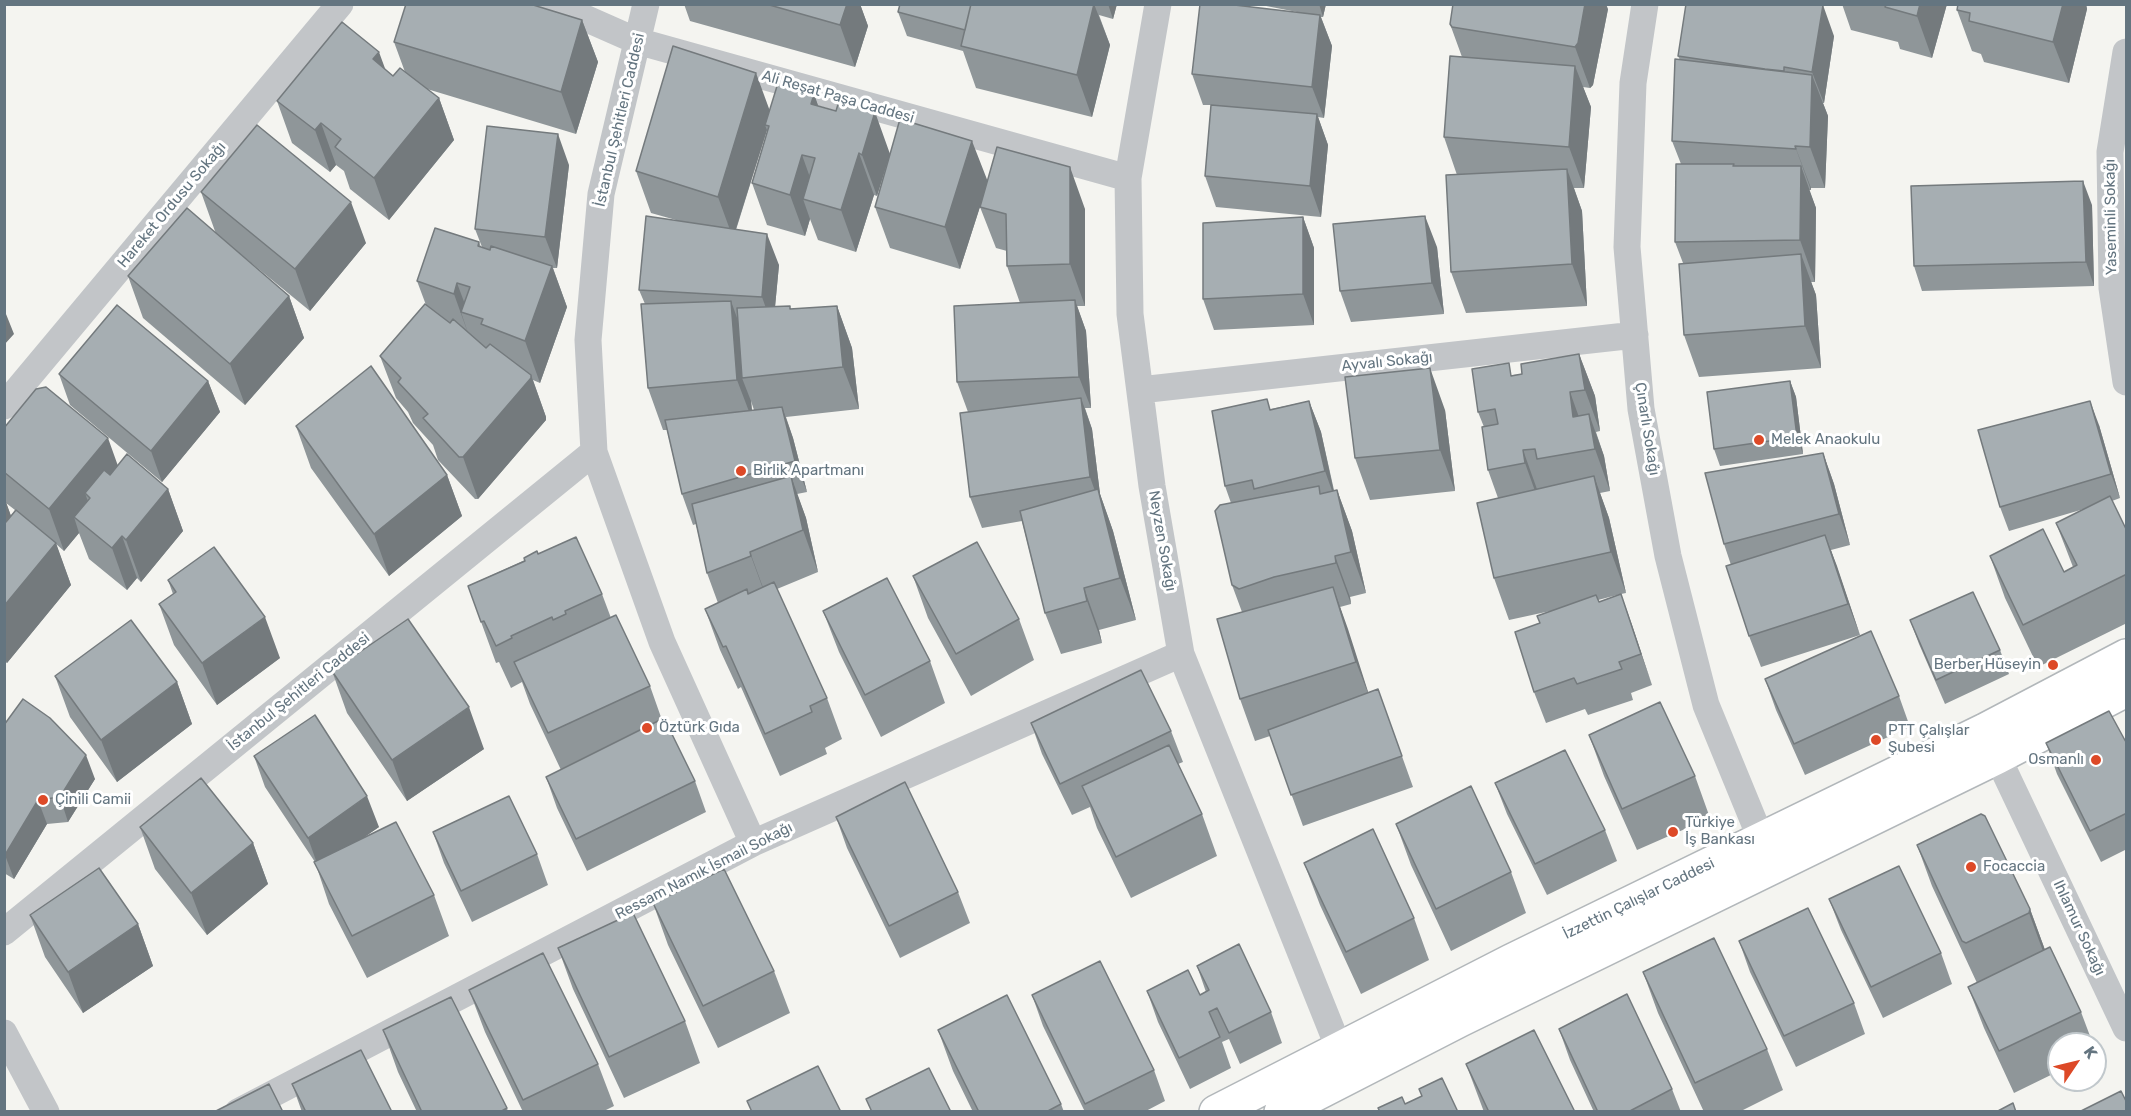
<!DOCTYPE html>
<html>
<head>
<meta charset="utf-8">
<style>
  body { margin:0 }
  #map { position:relative; width:2131px; height:1116px; overflow:hidden; background:#f4f4f0; font-family:Rubik,sans-serif }
  canvas { display:block }
  .frame { position:absolute; inset:0; border:6px solid #647580; pointer-events:none }
  .north { position:absolute; left:2047px; top:1032px; width:60px; height:60px; box-sizing:border-box; background:#fff; border:2px solid #c1c8cc; border-radius:50%; rotate:55deg; font-size:16px; font-weight:700; line-height:24px; text-align:center; color:#647580 }
  .north::after { content:''; display:block; margin:auto; width:21px; height:27px; background:#dd4927; clip-path:polygon(50% 0,100% 100%,50% 72%,0 100%) }
</style>
</head>
<body>
<div id="map">
<canvas width="2131" height="1116"></canvas>
<div class="frame"></div>
<div class="north">K</div>
</div>
<script>
const c = document.querySelector('canvas').getContext('2d');
c.lineJoin = 'round';
function poly(rows) {
  const path = new Path2D();
  for (const r of rows) {
    path.moveTo(r[0], r[1]);
    for (let i = 2; i < r.length; i += 2) path.lineTo(r[i], r[i + 1]);
  }
  return path;
}
function strokePath(path, color, width, dash) {
  c.strokeStyle = color;
  c.lineWidth = width;
  c.lineCap = dash ? 'butt' : 'round';
  c.setLineDash(dash || []);
  c.stroke(path);
}
function paint(path, color) {
  c.fillStyle = color;
  c.fill(path, 'evenodd');
}
function write(font, color, halo, rows, align = 'center') {
  c.font = font + ' Rubik,sans-serif';
  c.lineWidth = 6;
  c.setLineDash([]);
  c.textBaseline = 'middle';
  c.strokeStyle = halo;
  c.fillStyle = color;
  for (const [text, x, y, turn = 0] of rows) {
    c.save();
    c.translate(x, y);
    c.rotate((+turn || 0) * Math.PI / 180);
    c.textAlign = isNaN(turn) ? turn : align;
    if (halo) c.strokeText(text, 0, 0);
    c.fillText(text, 0, 0);
    c.restore();
  }
}
const street = poly([
  [553,4,637,41,1128,178],
  [646,4,601,194,588,340,594,452,662,642,753,843],
  [1158,4,1128,178,1130,314,1152,486,1181,654,1340,1051],
  [1645,4,1633,83,1627,247,1641,409,1668,556,1706,705,1761,839],
  [2126,52,2110,152,2112,288,2126,382],
  [1140,390,1635,335],
  [4,406,340,4],
  [1989,739,2126,1028],
  [4,932,594,452],
  [4,1033,46,1112],
  [238,1112,753,843,1181,654]
]);
const secondary = poly([
  [1216,1112,1511,961,1985,730,2126,656],
  [1281,1112,1460,1020,1998,757,2126,690]
]);
const wall = poly([
  [684,4,860,4,868,26,855,67,690,21],
  [900,4,1117,4,1113,19,1099,15,1110,45,1092,117,976,88,963,51,907,36,898,12],
  [1256,4,1326,4,1323,17,1321,17,1332,46,1324,118,1318,117,1328,145,1321,217,1216,207,1205,176,1211,105,1203,105,1192,74,1297,12],
  [1842,4,1947,4,1932,58,1900,49,1898,42,1851,30],
  [1958,4,2086,4,2087,9,2069,83,1984,62,1981,54,1972,51,1957,10],
  [1608,9,1593,85,1590,88,1583,87,1591,107,1584,188,1574,188,1582,211,1587,306,1466,313,1451,272,1457,175,1444,137,1462,57,1450,24],
  [582,20,598,62,576,134,427,89,439,98,454,140,389,220,350,189,344,171,336,165,330,172,292,143,277,101,385,69,393,76,405,72,394,42],
  [1834,36,1824,103,1823,103,1828,116,1825,188,1811,188,1811,190,1809,190,1816,208,1815,282,1811,282,1816,295,1821,368,1699,377,1684,335,1683,263,1675,242,1681,164,1672,141,1680,60,1678,56],
  [814,94,818,106,890,154,1085,209,1085,306,1077,306,1086,331,1091,408,1085,408,1092,429,1100,494,1113,531,1136,620,1099,630,1102,643,1061,654,1045,613,1022,521,982,528,970,497,968,412,957,382,1020,303,1007,266,1007,251,996,248,980,207,985,191,960,269,890,248,875,207,888,160,877,196,874,195,856,252,818,240,810,219,805,236,767,225,752,183,768,132,767,130,736,230,779,265,775,307,790,306,790,309,837,306,852,348,859,409,786,417,793,438,807,492,797,494,806,518,818,572,777,589,827,698,842,739,825,748,827,754,780,776,741,687,738,689,720,650,705,609,718,603,707,573,696,524,693,525,682,494,667,430,663,430,648,388,645,304,639,290,676,220,651,213,636,171,770,110],
  [751,401,754,410,752,410],
  [569,165,557,268,553,268,567,307,540,383,533,380,546,417,546,420,478,499,475,499,438,460,433,445,413,423,408,412,396,398,380,356,426,305,417,281,479,242,481,247,482,247,475,229],
  [201,192,366,243,310,311,217,235,289,296,304,338,245,405,143,318,128,276,216,234],
  [2092,205,2094,286,1922,291,1914,266],
  [1303,217,1314,248,1314,325,1214,330,1203,299],
  [1437,247,1444,314,1351,322,1340,291],
  [1579,354,1595,396,1600,431,1596,432,1604,456,1610,491,1600,493,1609,518,1626,593,1621,594,1652,685,1631,693,1633,700,1588,715,1585,709,1546,723,1534,692,1540,623,1555,610,1509,620,1494,578,1498,498,1488,470,1484,427,1478,412,1513,375,1522,374],
  [1621,594,1599,602,1598,600],
  [59,374,208,381,220,412,162,482,70,405],
  [1790,381,1796,397,1803,454,1720,466,1714,449],
  [1309,401,1321,432,1334,490,1337,490,1352,531,1366,593,1350,597,1351,604,1340,607,1368,693,1389,720,1413,787,1303,826,1270,736,1255,741,1240,699,1242,612,1232,585,1231,503,1225,486,1271,409],
  [1445,410,1455,491,1370,500,1355,458],
  [2099,425,2120,498,2112,501,2127,531,2127,623,2038,667,2005,598,1990,556,2064,572,2073,567,2056,523,2084,509,2009,531,2000,507],
  [296,426,447,475,462,516,389,576,311,468],
  [4,428,118,465,168,489,183,531,141,582,137,578,127,590,89,559,79,533,64,551,56,544,71,585,7,663,4,661],
  [6,503,15,510,11,516],
  [1823,453,1834,484,1850,545,1831,550,1860,635,1761,667,1749,636,1731,565,1724,544],
  [538,554,602,594,611,618,650,686,662,720,695,781,706,812,587,871,557,808,546,777,561,770,530,704,522,682,511,688,499,662,496,663,468,586],
  [913,576,1019,619,1034,660,971,696,928,618],
  [168,580,280,658,217,705,174,645,159,604,173,594],
  [823,611,930,661,945,703,881,737,839,652],
  [1910,620,2000,650,2009,674,1945,704,1919,644],
  [332,671,484,749,407,801,347,713],
  [55,676,177,682,192,724,117,782,70,717],
  [1765,679,1899,696,1910,727,1805,775,1776,710],
  [1031,723,1171,731,1183,762,1178,764,1202,814,1217,856,1131,898,1097,828,1090,807,1072,815,1042,754],
  [4,725,95,779,68,822,47,824,14,879,4,873],
  [1589,735,1695,776,1710,818,1637,850,1604,776],
  [2046,743,2127,744,2127,849,2101,862,2057,774],
  [254,756,379,827,364,837,434,895,449,936,367,978,329,904,315,862,265,787],
  [1495,783,1605,830,1617,861,1547,895,1507,814],
  [836,817,958,892,970,923,900,958,847,848],
  [1396,824,1511,872,1526,913,1451,951,1411,865],
  [140,827,253,843,268,884,207,935,155,869],
  [433,832,537,854,548,885,472,922,444,863],
  [1917,845,2030,909,2045,950,2081,1012,2093,1044,2059,1044,2059,1071,2014,1093,1984,1028,1968,987,1977,983,1932,886],
  [1304,863,1414,918,1429,960,1361,994,1320,905],
  [1829,899,1941,953,1952,984,1883,1018,1841,930],
  [653,903,774,971,790,1013,718,1048,668,945],
  [30,915,138,924,153,966,83,1013,45,957],
  [1739,941,1854,1003,1865,1034,1796,1067,1750,972],
  [558,948,685,1021,700,1063,624,1098,573,989],
  [1197,966,1271,1012,1282,1043,1240,1064,1229,1039,1222,1042,1231,1068,1190,1089,1158,1022,1147,991,1200,995,1206,992],
  [1643,972,1767,1049,1783,1090,1739,1112,1704,1112,1658,1013],
  [469,990,598,1064,614,1106,602,1112,523,1112,485,1032],
  [1032,995,1154,1070,1165,1101,1144,1112,1085,1112,1043,1026],
  [1559,1029,1672,1089,1681,1112,1594,1112,1570,1060],
  [383,1030,507,1108,508,1112,417,1112,398,1072],
  [938,1030,1061,1104,1064,1112,973,1112,953,1071],
  [1466,1064,1575,1112,1484,1112],
  [292,1084,392,1112,302,1112]
]);
const shadedWall = poly([
  [847,4,860,4,868,26,855,67,840,25],
  [1094,4,1110,45,1092,117,1077,75],
  [1108,4,1117,4,1113,19],
  [1319,4,1326,4,1323,17],
  [1585,4,1606,4,1608,9,1593,85,1590,88,1575,47],
  [1920,4,1947,4,1932,58,1917,16],
  [2063,4,2086,4,2087,9,2069,83,2053,42],
  [1823,5,1834,36,1824,103,1812,72],
  [1320,15,1332,46,1324,118,1312,87],
  [582,20,598,62,576,134,561,92],
  [379,52,394,93,373,59],
  [1575,66,1591,107,1584,188,1569,147],
  [756,73,771,114,765,125,767,130,733,238,718,197],
  [1812,75,1828,116,1825,188,1810,147],
  [814,94,829,136,811,104],
  [439,98,454,140,389,220,374,178],
  [875,112,890,154,877,196,862,155],
  [1317,114,1328,145,1321,217,1310,186],
  [321,123,336,165,330,172,315,130],
  [558,134,569,165,557,268,545,237],
  [972,141,988,182,960,269,945,227],
  [1795,146,1811,188,1811,190,1796,149],
  [859,153,874,195,856,252,841,210],
  [802,155,817,197,803,199,810,219,805,236,790,195],
  [1801,166,1816,208,1815,282,1800,240],
  [1070,167,1085,209,1085,306,1070,264],
  [1567,169,1582,211,1587,306,1572,264],
  [2083,181,2092,205,2094,286,2086,262],
  [351,202,366,243,310,311,295,269],
  [1425,216,1437,247,1444,314,1432,283],
  [1303,217,1314,248,1314,325,1303,294],
  [767,234,779,265,773,328,762,297],
  [1801,254,1816,295,1821,368,1805,326],
  [552,266,567,307,540,383,525,341],
  [457,283,469,315,461,312,469,336,454,294],
  [289,296,304,338,245,405,230,364],
  [1075,300,1086,331,1091,408,1079,377],
  [731,301,746,343,742,378,751,401,753,422,737,380],
  [837,306,852,348,859,409,843,367],
  [4,309,14,334,4,345],
  [1579,354,1595,396,1600,431,1585,390],
  [1430,368,1445,410,1455,491,1440,450],
  [531,375,546,417,546,420,478,499,463,457],
  [208,381,220,412,162,482,151,451],
  [1790,381,1796,397,1803,454,1797,437],
  [1570,392,1585,434,1573,417],
  [1081,398,1092,429,1100,494,1113,531,1136,620,1120,578,1101,508,1090,477],
  [1309,401,1321,432,1336,502,1325,471],
  [2090,401,2099,425,2120,498,2111,474],
  [782,407,793,438,807,492,795,461],
  [1589,414,1604,456,1610,491,1595,449],
  [108,438,123,480,90,498,85,493,93,516,74,517,79,533,64,551,49,509],
  [1523,450,1538,492,1540,505,1525,463],
  [1823,453,1834,484,1850,545,1839,514],
  [447,475,462,516,389,576,374,534],
  [791,476,806,518,818,572,803,530],
  [1594,476,1609,518,1626,593,1611,552],
  [168,489,183,531,141,582,126,540],
  [1337,490,1352,531,1366,593,1351,552],
  [6,502,21,544,4,537,4,504],
  [1825,535,1837,566,1860,635,1848,604],
  [122,536,137,578,127,590,112,548],
  [56,543,71,585,7,663,4,656,4,606],
  [750,552,765,593,766,597,751,556],
  [1335,556,1350,597,1351,604,1336,563],
  [1333,587,1348,629,1372,704,1356,662],
  [1084,588,1099,630,1102,643,1087,601],
  [1621,594,1632,625,1652,685,1641,654],
  [265,617,280,658,217,705,202,663],
  [177,682,192,724,117,782,101,740],
  [469,707,484,749,407,801,392,760],
  [86,755,95,779,68,822,60,797],
  [367,796,379,827,319,869,308,838],
  [38,800,47,824,14,879,5,855],
  [253,843,268,884,207,935,191,893],
  [2030,909,2045,950,2044,954,2029,913],
  [138,924,153,966,83,1013,68,972]
]);
const building = poly([
  [406,4,530,4,582,20,561,92,394,42,406,4],
  [766,4,847,4,840,25,766,4],
  [900,4,971,4,965,30,898,12,900,4],
  [971,4,1094,4,1077,75,961,46,971,4],
  [1200,4,1226,4,1320,15,1312,87,1192,74,1200,4],
  [1453,4,1585,4,1578,43,1575,47,1452,27,1450,24,1453,4],
  [1686,4,1823,5,1812,72,1784,67,1784,71,1765,69,1678,56,1686,4],
  [1886,4,1920,4,1917,16,1885,7,1886,4],
  [1958,4,2063,4,2053,42,1969,21,1970,13,1957,10,1958,4],
  [342,22,379,52,373,59,393,76,400,68,439,98,374,178,335,147,341,139,321,123,315,130,277,101,342,22],
  [673,46,756,73,718,197,636,171,673,46],
  [1450,56,1575,66,1569,147,1444,137,1450,56],
  [1675,59,1812,75,1810,147,1795,146,1796,149,1672,141,1675,59],
  [778,83,814,94,811,104,836,111,839,101,875,112,862,155,859,153,841,210,803,199,815,158,802,155,790,195,752,183,769,126,765,125,778,83],
  [1211,105,1317,114,1310,186,1205,176,1211,105],
  [900,119,972,141,945,227,875,207,900,119],
  [257,125,351,202,295,269,201,192,257,125],
  [487,126,558,134,545,237,475,229,487,126],
  [997,147,1070,167,1070,264,1007,266,1006,214,980,207,997,147],
  [1676,164,1734,164,1733,166,1801,166,1800,240,1675,242,1676,164],
  [1567,169,1572,264,1451,272,1446,175,1567,169],
  [2083,181,2086,262,1914,266,1911,186,2083,181],
  [187,208,289,296,230,364,128,276,187,208],
  [646,216,767,234,762,297,639,290,646,216],
  [1425,216,1432,283,1340,291,1333,224,1425,216],
  [1303,217,1303,294,1203,299,1203,223,1303,217],
  [435,228,479,242,478,246,490,250,491,246,552,266,525,341,481,324,483,319,461,312,470,287,457,283,454,294,417,281,435,228],
  [1801,254,1805,326,1684,335,1679,264,1801,254],
  [1075,300,1079,377,957,382,954,306,1075,300],
  [731,301,737,380,648,388,641,304,731,301],
  [425,304,450,323,453,319,486,348,490,344,531,375,531,378,463,457,459,457,423,418,428,414,398,382,401,378,380,356,425,304],
  [117,305,208,381,151,451,59,374,117,305],
  [790,306,790,309,837,306,843,367,742,378,737,308,790,306],
  [1579,354,1585,390,1570,392,1573,417,1589,414,1595,449,1537,459,1535,449,1523,450,1525,463,1488,470,1482,427,1498,424,1495,409,1478,412,1472,369,1509,363,1511,376,1522,374,1521,364,1579,354],
  [371,366,447,475,374,534,296,426,371,366],
  [1430,368,1440,450,1355,458,1345,377,1430,368],
  [1790,381,1797,437,1714,449,1707,392,1790,381],
  [46,387,108,438,49,509,4,472,4,428,36,389,46,387],
  [1081,398,1090,477,970,497,960,413,1081,398],
  [1267,399,1270,410,1309,401,1325,471,1254,489,1252,480,1225,486,1212,411,1267,399],
  [2090,401,2111,474,2000,507,1978,430,2090,401],
  [782,407,795,461,682,494,665,420,782,407],
  [1823,453,1839,514,1724,544,1705,473,1823,453],
  [127,454,168,489,126,540,122,536,112,548,74,517,90,498,85,493,104,470,110,475,127,454],
  [791,476,803,530,750,552,751,556,707,573,692,504,791,476],
  [1594,476,1611,552,1494,578,1477,503,1594,476],
  [1319,486,1320,494,1337,490,1351,552,1335,556,1336,563,1274,577,1239,589,1232,585,1215,511,1220,505,1319,486],
  [1098,489,1120,578,1084,588,1087,601,1045,613,1020,511,1098,489],
  [2110,496,2127,531,2127,574,2023,625,1990,556,2043,529,2064,572,2077,565,2056,523,2110,496],
  [16,510,56,543,4,606,4,521,6,522,16,510],
  [1825,535,1848,604,1749,636,1726,566,1825,535],
  [576,537,602,594,565,611,566,614,553,620,552,617,511,636,512,638,496,646,484,621,481,622,468,586,525,561,524,558,537,551,538,554,576,537],
  [977,542,1019,619,956,654,913,576,977,542],
  [214,547,265,617,202,663,159,604,176,592,168,580,214,547],
  [887,578,930,661,865,695,823,611,887,578],
  [774,582,827,698,810,706,812,712,765,734,726,646,723,647,705,609,747,589,748,594,774,582],
  [1333,587,1356,662,1240,699,1217,619,1333,587],
  [1973,592,2000,650,1936,680,1910,620,1973,592],
  [1621,594,1641,654,1619,662,1622,669,1577,684,1574,678,1534,692,1515,632,1540,623,1537,616,1596,595,1599,602,1621,594],
  [616,615,650,686,548,733,514,662,616,615],
  [408,619,469,707,392,760,332,671,408,619],
  [131,620,177,682,101,740,55,676,131,620],
  [1871,631,1899,696,1794,744,1765,679,1871,631],
  [1141,670,1171,731,1060,784,1031,723,1141,670],
  [1378,689,1402,756,1291,795,1268,730,1378,689],
  [23,699,50,718,86,755,60,797,38,800,5,855,4,854,4,725,23,699],
  [1660,702,1695,776,1622,809,1589,735,1660,702],
  [2109,711,2127,744,2127,813,2090,831,2046,743,2109,711],
  [315,715,367,796,308,838,254,756,315,715],
  [664,718,695,781,576,839,546,777,664,718],
  [1169,745,1202,814,1116,857,1082,786,1169,745],
  [1565,750,1605,830,1535,864,1495,783,1565,750],
  [201,778,253,843,191,893,140,827,201,778],
  [905,782,958,892,889,926,836,817,905,782],
  [1471,786,1511,872,1436,909,1396,824,1471,786],
  [509,796,537,854,461,891,433,832,509,796],
  [1981,814,1985,816,2030,909,2029,913,1966,943,1962,941,1917,845,1981,814],
  [396,822,434,895,352,936,314,862,396,822],
  [1373,829,1414,918,1346,952,1304,863,1373,829],
  [1899,866,1941,953,1871,987,1829,899,1899,866],
  [99,868,138,924,68,972,30,915,99,868],
  [724,869,774,971,703,1006,653,903,724,869],
  [1808,908,1854,1003,1784,1036,1739,941,1808,908],
  [633,913,685,1021,609,1057,558,948,633,913],
  [1714,938,1767,1049,1695,1083,1643,972,1714,938],
  [1239,944,1271,1012,1229,1033,1217,1008,1209,1012,1220,1037,1179,1058,1147,991,1188,970,1200,995,1209,990,1197,966,1239,944],
  [2050,947,2081,1012,1999,1051,1968,987,2050,947],
  [543,953,598,1064,523,1100,469,990,543,953],
  [1100,961,1154,1070,1085,1104,1032,995,1100,961],
  [1627,994,1672,1089,1628,1112,1598,1112,1559,1029,1627,994],
  [1007,995,1061,1104,1046,1112,979,1112,938,1030,1007,995],
  [451,997,507,1108,500,1112,422,1112,383,1030,451,997],
  [1534,1030,1575,1112,1489,1112,1466,1064,1534,1030],
  [361,1050,392,1112,306,1112,292,1084,361,1050],
  [818,1066,841,1112,752,1112,747,1101,818,1066],
  [929,1068,951,1112,872,1112,866,1099,929,1068],
  [1442,1078,1458,1112,1380,1112,1378,1108,1402,1097,1405,1104,1422,1096,1419,1089,1442,1078],
  [269,1084,283,1112,214,1112,269,1084],
  [2121,1091,2127,1103,2127,1112,2079,1112,2121,1091],
  [2013,1103,2016,1112,1996,1112,2013,1103]
]);
const markers = [
  [1759,440,6,"#dd4927"],
  [741,471,6,"#dd4927"],
  [2053,665,6,"#dd4927"],
  [647,728,6,"#dd4927"],
  [1876,740,6,"#dd4927"],
  [2096,760,6,"#dd4927"],
  [43,800,6,"#dd4927"],
  [1673,832,6,"#dd4927"],
  [1971,867,6,"#dd4927"]
];
const streetNames = [
  ["Ali Reşat Paşa Caddesi",838,97,16],
  ["İstanbul Şehitleri Caddesi",620,120,-77],
  ["Hareket Ordusu Sokağı",172,205,-50],
  ["Yaseminli Sokağı",2111,217,-91],
  ["Ayvalı Sokağı",1387,362,-6],
  ["Çınarlı Sokağı",1647,429,81],
  ["Neyzen Sokağı",1162,541,80],
  ["İstanbul Şehitleri Caddesi",299,692,-39],
  ["Ressam Namık İsmail Sokağı",704,871,-27],
  ["İzzettin Çalışlar Caddesi",1639,899,-26],
  ["Ihlamur Sokağı",2079,928,65]
];
const poiNames = [
  ["Melek Anaokulu",1771,440],
  ["Birlik Apartmanı",753,471],
  ["Berber Hüseyin",2041,665,"right"],
  ["Öztürk Gıda",659,728],
  ["PTT Çalışlar",1888,731],
  ["Şubesi",1888,748],
  ["Osmanlı",2084,760,"right"],
  ["Çinili Camii",55,800],
  ["Türkiye",1685,823],
  ["İş Bankası",1685,840],
  ["Focaccia",1983,867]
];
strokePath(secondary, '#b2b7ba', 36);
strokePath(street, '#c2c5c8', 27);
strokePath(secondary, '#fff', 33);
paint(wall, '#8f9699');
paint(shadedWall, '#747a7d');
paint(building, '#a6aeb2');
strokePath(building, '#747a7d', 1.5);
for (const [x, y, r, color] of markers) {
  const dot = new Path2D();
  dot.arc(x, y, r, 0, 2 * Math.PI);
  c.fillStyle = color;
  c.fill(dot);
  strokePath(dot, '#fff', 2);
}
write('15px', '#647580', '#fff', streetNames);
write('15px', '#647580', '#fff', poiNames, 'left');
</script>
</body>
</html>
